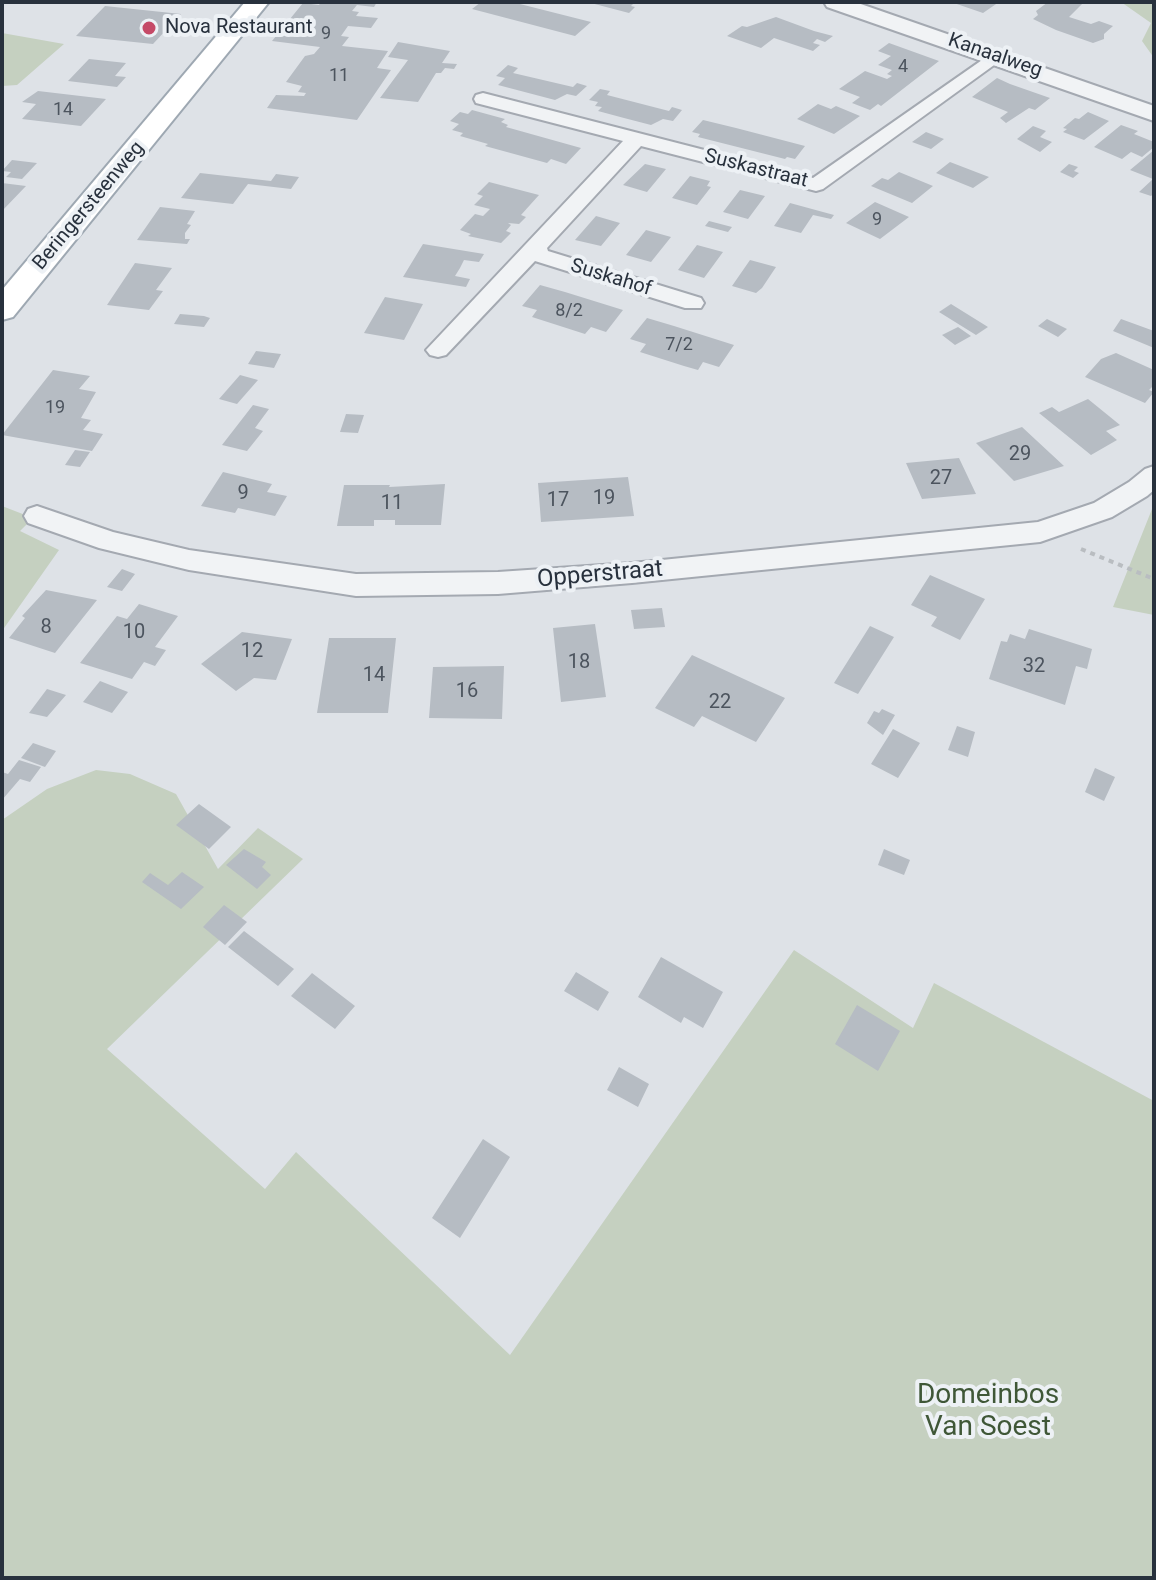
<!DOCTYPE html>
<html>
<head>
<meta charset="utf-8">
<style>
  body { margin:0 }
  #map { position:relative; width:1156px; height:1580px; overflow:hidden; background:#dee2e7; font-family:Roboto,sans-serif }
  canvas { display:block }
  .frame { position:absolute; inset:0; border:4px solid #28313d; pointer-events:none }
</style>
</head>
<body>
<div id="map">
<canvas width="1156" height="1580"></canvas>
<div class="frame"></div>
</div>
<script>
const c = document.querySelector('canvas').getContext('2d');
c.lineJoin = 'round';
function paint(path, color) {
  c.fillStyle = color;
  c.fill(path, 'evenodd');
}
function poly(rows) {
  const path = new Path2D();
  for (const r of rows) {
    path.moveTo(r[0], r[1]);
    for (let i = 2; i < r.length; i += 2) path.lineTo(r[i], r[i + 1]);
  }
  return path;
}
function strokePath(path, color, width, dash) {
  c.strokeStyle = color;
  c.lineWidth = width;
  c.lineCap = dash ? 'butt' : 'round';
  c.setLineDash(dash || []);
  c.stroke(path);
}
function write(font, color, halo, rows, align = 'center') {
  c.font = font + ' Roboto,sans-serif';
  c.lineWidth = 8;
  c.setLineDash([]);
  c.textBaseline = 'middle';
  c.strokeStyle = halo;
  c.fillStyle = color;
  for (const [text, x, y, turn = 0] of rows) {
    c.save();
    c.translate(x, y);
    c.rotate((+turn || 0) * Math.PI / 180);
    c.textAlign = isNaN(turn) ? turn : align;
    if (halo) c.strokeText(text, 0, 0);
    c.fillText(text, 0, 0);
    c.restore();
  }
}
const green = poly([
  [1121,2,1154,2,1154,58,1142,41,1151,23],
  [2,33,64,44,17,85,2,86],
  [1154,504,1154,615,1113,607],
  [2,506,33,518,20,531,59,550,2,631],
  [96,770,130,774,176,794,218,869,258,828,303,859,107,1049,265,1189,296,1152,510,1355,794,950,913,1028,934,983,1154,1101,1154,1578,2,1578,2,820,47,789]
]);
const building = poly([
  [321,2,377,2,374,7,357,5,352,11,359,12,356,16,378,18,371,28,348,26,341,36,349,37,342,46,388,51,377,68,391,70,357,120,267,108,276,95,304,96,306,93,298,92,302,86,286,82,305,56,314,54,320,47,272,41,303,3,319,5],
  [481,2,512,2,591,22,575,36,472,9],
  [587,2,635,2,631,6,635,7,629,13],
  [951,2,999,2,983,13],
  [1048,2,1084,2,1069,17,1091,24,1099,21,1113,26,1104,34,1104,39,1093,43,1056,30,1033,19,1038,15,1036,11],
  [105,6,181,14,153,44,76,36],
  [776,17,814,31,833,36,825,42,817,39,813,43,820,45,813,51,774,38,761,48,727,36,742,26,747,27],
  [398,42,450,51,442,63,457,64,454,69,445,68,441,73,436,73,418,102,380,98,408,60,388,57],
  [889,43,939,61,881,106,878,104,870,110,852,103,860,97,839,89,865,71,887,79,892,76,887,74,892,70,878,65,891,56,878,51],
  [89,59,126,63,115,76,126,77,117,87,68,81],
  [508,65,518,68,513,73,573,87,577,83,587,86,576,96,567,94,555,100,498,85,505,78,496,76],
  [997,78,1010,84,1050,98,1035,110,1029,108,1006,123,1000,118,1008,112,972,97],
  [600,89,610,91,607,95,669,111,672,107,682,110,673,121,663,119,651,125,624,118,598,111,602,107,595,106,598,102,589,100],
  [38,91,106,99,81,126,22,119,36,104,22,102],
  [818,104,831,109,836,106,860,116,834,134,797,119],
  [472,110,505,119,501,122,508,125,506,127,581,148,566,164,551,159,547,163,485,146,488,144,460,136,463,133,452,130,459,124,450,121,460,112,468,114],
  [1088,112,1109,121,1084,140,1063,132,1067,129,1063,128,1075,118,1079,119],
  [703,120,736,128,805,146,795,159,787,157,785,159,698,137,700,134,692,132],
  [1121,125,1138,131,1134,134,1154,142,1154,147,1142,157,1131,152,1122,159,1094,147],
  [1033,126,1046,131,1040,137,1052,142,1040,152,1017,139],
  [926,132,944,139,931,149,912,142],
  [1154,150,1154,193,1151,196,1139,192,1153,179,1130,170],
  [12,160,37,163,22,179,6,177,11,172,2,171],
  [950,162,989,177,973,188,936,173],
  [645,164,666,169,647,192,623,185],
  [1069,164,1078,167,1074,171,1079,173,1073,178,1060,172],
  [899,172,933,186,912,203,871,186,882,178,888,180],
  [200,173,271,181,276,174,299,177,291,189,248,184,233,204,181,198],
  [690,176,710,181,707,186,711,187,697,205,672,198],
  [489,182,539,195,521,215,526,217,519,224,508,223,511,225,506,231,511,233,501,243,468,236,471,234,460,230,475,214,483,216,490,209,474,205,483,196,477,194],
  [2,183,26,186,2,211],
  [740,190,765,196,748,219,723,212],
  [875,202,909,217,880,239,846,223],
  [790,203,834,215,831,219,813,215,801,233,774,226],
  [160,207,195,211,187,224,191,225,185,233,185,239,190,239,187,244,137,240],
  [596,216,620,223,601,246,575,240],
  [709,221,732,227,728,232,705,226],
  [646,230,671,237,651,262,626,255],
  [423,244,484,254,479,262,464,260,460,268,455,276,470,279,466,287,403,277],
  [697,245,723,252,704,278,678,270],
  [750,260,776,267,762,288,756,293,732,286],
  [135,263,172,268,156,290,163,291,149,310,107,305],
  [540,285,565,292,623,310,606,332,591,327,585,334,532,317,537,310,522,306],
  [385,297,423,304,404,340,364,333],
  [951,304,988,327,976,335,939,312],
  [180,314,204,316,210,318,204,327,174,324],
  [647,318,674,326,734,345,719,367,703,362,698,370,684,366,640,352,646,344,630,339],
  [1047,319,1067,329,1058,337,1038,326],
  [1121,319,1154,331,1154,348,1113,331],
  [958,327,971,336,955,345,942,335],
  [256,351,281,354,274,368,248,364],
  [1116,353,1154,370,1154,385,1149,390,1154,392,1145,403,1085,377,1101,359],
  [53,370,90,376,79,389,96,392,81,418,91,420,83,430,103,434,92,451,2,435],
  [240,375,258,380,237,404,219,399],
  [1088,399,1120,425,1106,431,1117,440,1091,455,1039,413,1052,407,1059,412],
  [253,405,269,409,255,428,263,431,247,451,222,445],
  [346,414,364,415,358,433,340,432],
  [1022,427,1064,466,1014,481,976,443],
  [75,450,90,452,80,467,65,465],
  [959,458,976,494,922,499,906,463],
  [223,472,272,484,267,492,287,496,275,516,238,508,235,513,201,506],
  [628,477,634,516,541,522,538,483],
  [445,484,441,525,395,525,395,520,374,520,374,526,337,526,344,485,390,485,389,487],
  [122,569,135,574,122,591,107,587],
  [930,575,985,599,960,640,931,626,937,617,911,605],
  [46,590,97,600,55,653,9,638,25,618,22,616],
  [139,604,178,616,155,647,166,650,155,666,144,662,132,679,80,663,117,616,127,619],
  [662,608,665,627,634,629,631,610],
  [595,624,606,697,561,702,553,628],
  [870,626,894,637,858,694,834,683],
  [1029,629,1092,649,1087,669,1076,666,1065,705,989,679,1001,641,1007,642,1010,634,1025,639],
  [242,632,292,639,276,680,254,678,236,691,201,664],
  [329,638,396,638,388,713,317,713],
  [692,655,785,698,756,742,702,716,694,727,655,708],
  [504,666,502,719,429,718,433,667],
  [100,681,128,692,112,713,83,702],
  [47,689,66,695,47,717,29,713],
  [882,709,895,715,883,735,867,723,874,711,879,713],
  [957,726,975,732,968,757,948,750],
  [893,729,920,743,898,778,871,764],
  [33,743,56,751,45,767,21,758],
  [19,760,41,767,30,782,20,779,2,800,2,772,8,774],
  [1095,768,1115,777,1104,801,1085,792],
  [199,804,231,827,209,849,176,825],
  [244,849,266,862,262,867,271,875,257,889,226,865],
  [884,849,910,860,904,875,878,865],
  [182,872,204,887,181,909,142,882,150,873,168,885],
  [224,905,247,922,225,945,203,927],
  [244,931,294,969,278,986,228,947],
  [661,957,723,992,703,1028,684,1017,681,1023,638,997],
  [576,972,609,992,598,1011,564,991],
  [312,973,355,1006,335,1029,291,996],
  [857,1005,900,1031,878,1071,835,1044],
  [619,1067,649,1084,638,1107,607,1090],
  [483,1139,510,1157,460,1238,432,1218]
]);
const path = poly([
  [1081,549,1154,579]
]);
const minor = poly([
  [995,51,1001,52,1004,56,1001,60,823,189,816,191,641,146,547,248,548,251,701,298,704,303,701,308,685,308,535,261,446,355,438,357,430,355,426,350,623,141,476,103,474,99,476,95,483,93,813,178,995,51],
  [1154,466,1154,490,1147,496,1112,517,1040,542,632,583,498,594,356,596,189,570,99,548,28,523,24,516,28,509,37,506,113,532,189,550,356,574,498,572,632,563,1038,522,1094,503,1129,482,1145,469,1154,466]
]);
const tertiary = poly([
  [824,2,855,2,1154,106,1154,121,827,7,824,2]
]);
const primary = poly([
  [245,2,269,2,13,317,2,320,2,290,245,2]
]);
const markers = [
  [149,28,8,"#c54a67"]
];
const farNumbernames = [
  ["9",326,34],
  ["4",903,67],
  ["11",339,76],
  ["14",63,110],
  ["9",877,220],
  ["8/2",569,311],
  ["7/2",679,345],
  ["19",55,408]
];
const farPoinames = [
  ["Nova Restaurant",165,28]
];
const farStreetnames = [
  ["Kanaalweg",995,56,19],
  ["Suskastraat",756,169,14],
  ["Beringersteenweg",89,206,-50],
  ["Suskahof",611,278,17]
];
const numberNames = [
  ["29",1020,455],
  ["27",941,479],
  ["9",243,494],
  ["19",604,499],
  ["17",558,501],
  ["11",392,504],
  ["8",46,628],
  ["10",134,633],
  ["12",252,652],
  ["18",579,663],
  ["32",1034,667],
  ["14",374,676],
  ["16",467,692],
  ["22",720,703]
];
const streetNames = [
  ["Opperstraat",600,575,-5]
];
const nearParknames = [
  ["Domeinbos",988,1396],
  ["Van Soest",988,1428]
];
paint(green, '#c5d0c0');
paint(building, '#b6bcc3');
strokePath(minor, '#a4a9b1', 4);
strokePath(tertiary, '#a4a9b1', 4);
strokePath(primary, '#9ea8b2', 4);
strokePath(path, '#b9bdc1', 4, [5, 5]);
paint(minor, '#f1f3f5');
paint(tertiary, '#f1f3f5');
paint(primary, '#fff');
for (const [x, y, r, color] of markers) {
  const dot = new Path2D();
  dot.arc(x, y, r, 0, 2 * Math.PI);
  c.fillStyle = color;
  c.fill(dot);
  strokePath(dot, '#edf1f5', 3);
}
write('18px', '#4c545e', null, farNumbernames);
write('20px', '#28313d', '#edf1f5', farPoinames, 'left');
write('20px', '#28313d', '#edf1f5', farStreetnames);
write('20px', '#4c545e', null, numberNames);
write('24px', '#28313d', '#edf1f5', streetNames);
write('28px', '#3f5737', '#edf1f5', nearParknames);
</script>
</body>
</html>
